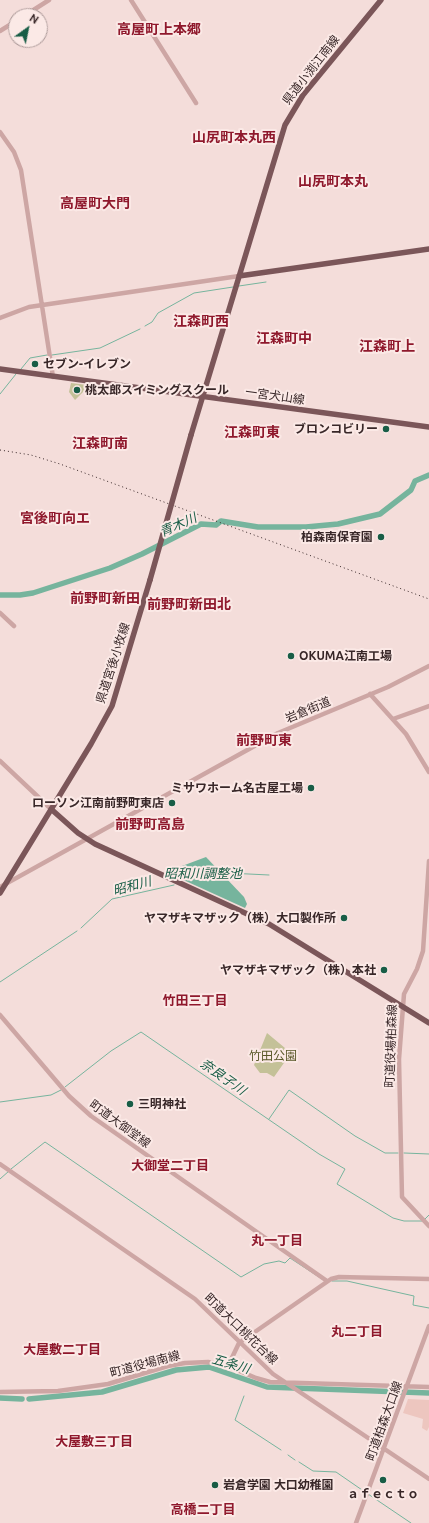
<!DOCTYPE html>
<html>
<head>
<meta charset="utf-8">
<style>
  body { margin:0 }
  #map { position:relative; width:429px; height:1523px; overflow:hidden; background:#f4ddda; font-family:Ubuntu,sans-serif }
  canvas { display:block }
  .north { position:absolute; left:8px; top:8px; width:40px; height:40px; box-sizing:border-box; background:#fbe9e6; border:1px solid #ad9b9a; border-radius:50%; rotate:33deg; font-size:11px; font-weight:700; line-height:16px; text-align:center; color:#382728 }
  .north::after { content:''; display:block; margin:auto; width:14px; height:18px; background:#185d46; clip-path:polygon(50% 0,100% 100%,50% 72%,0 100%) }
</style>
</head>
<body>
<div id="map">
<canvas width="429" height="1523"></canvas>
<div class="north">N</div>
</div>
<script>
const c = document.querySelector('canvas').getContext('2d');
c.lineJoin = 'round';
function paint(path, color) {
  c.fillStyle = color;
  c.fill(path, 'evenodd');
}
function poly(rows) {
  const path = new Path2D();
  for (const r of rows) {
    path.moveTo(r[0], r[1]);
    for (let i = 2; i < r.length; i += 2) path.lineTo(r[i], r[i + 1]);
  }
  return path;
}
function strokePath(path, color, width, dash) {
  c.strokeStyle = color;
  c.lineWidth = width;
  c.lineCap = dash ? 'butt' : 'round';
  c.setLineDash(dash || []);
  c.stroke(path);
}
function write(font, color, halo, rows, align = 'center') {
  c.font = font + ' Ubuntu,"Noto Sans JP",sans-serif';
  c.lineWidth = 4;
  c.setLineDash([]);
  c.textBaseline = 'middle';
  c.strokeStyle = halo;
  c.fillStyle = color;
  for (const [text, x, y, turn = 0] of rows) {
    c.save();
    c.translate(x, y);
    c.rotate((+turn || 0) * Math.PI / 180);
    c.textAlign = isNaN(turn) ? turn : align;
    if (halo) c.strokeText(text, 0, 0);
    c.fillText(text, 0, 0);
    c.restore();
  }
}
const green = poly([
  [71,383,87,385,86,389,75,400,69,392],
  [267,1033,291,1053,274,1077,267,1073,260,1073,254,1065]
]);
const plaza = poly([
  [408,1399,429,1400,429,1427,427,1431,422,1428,423,1419,403,1413]
]);
const water = poly([
  [206,857,244,897,247,904,245,908,166,872]
]);
const stream = poly([
  [239,286,266,282],
  [145,326,152,322,158,313,194,293,233,287],
  [52,355,100,348,140,329],
  [21,369,30,358,47,355],
  [0,394,16,374],
  [228,873,269,875],
  [81,928,112,899,174,885],
  [0,982,77,931],
  [65,1087,111,1051,141,1032,319,1154,345,1169,337,1184,393,1218,404,1221,422,1221],
  [0,1102,51,1095,61,1090],
  [269,1119,289,1090,355,1136,385,1153,398,1153],
  [404,1153,429,1154],
  [11,1169,45,1142,241,1277,264,1264,279,1261,285,1263,290,1258,325,1281],
  [0,1179,9,1171],
  [425,1219,429,1215],
  [332,1281,347,1281,414,1296,413,1305,429,1308],
  [244,1396,235,1420,281,1450],
  [288,1455,295,1460],
  [299,1462,313,1471,336,1472,365,1492],
  [368,1494,411,1523]
]);
const river = poly([
  [0,595,20,595,33,593,110,568,142,554,201,524,216,525,221,521,258,527,306,527,338,524,380,514,411,490,415,481,429,475],
  [0,1398,22,1399],
  [29,1399,102,1392,176,1370,209,1367,267,1387,429,1393]
]);
const minor = poly([
  [131,0,196,103],
  [24,16,49,0],
  [0,31,16,21],
  [0,132,14,152,21,170,53,377],
  [0,318,29,307,239,276],
  [0,613,14,626],
  [370,694,406,734,429,772],
  [393,719,429,706],
  [0,761,51,809],
  [429,861,423,951,417,969,404,994,399,1059,402,1197,429,1226],
  [0,887,278,733,388,687,429,666],
  [0,1015,69,1096,91,1116,327,1281],
  [0,1164,195,1299,273,1374,429,1479],
  [228,1366,256,1378,270,1382,429,1387],
  [0,1392,58,1391,108,1384,168,1366,185,1363,208,1362,228,1366,239,1343,331,1279,339,1277,429,1279],
  [356,1523,429,1326]
]);
const major = poly([
  [239,276,429,249],
  [0,369,429,427],
  [191,435,285,125,303,95,381,0],
  [51,809,78,833,95,844,269,924,429,1023],
  [0,893,91,744,112,706,150,580]
]);
const rail = poly([
  [0,450,31,455,60,464,429,599]
]);
const majorBridge = poly([
  [150,580,191,435]
]);
const markers = [
  [35,364,4,"#185d46"],
  [77,390,4,"#185d46"],
  [386,429,4,"#185d46"],
  [381,537,4,"#185d46"],
  [291,656,4,"#185d46"],
  [311,788,4,"#185d46"],
  [172,803,4,"#185d46"],
  [344,918,4,"#185d46"],
  [384,970,4,"#185d46"],
  [130,1104,4,"#185d46"],
  [383,1480,4,"#185d46"],
  [215,1485,4,"#185d46"]
];
const streetNames = [
  ["県道小渕江南線",311,70,-52],
  ["一宮犬山線",275,396,8],
  ["県道宮後小牧線",113,663,-72],
  ["岩倉街道",308,710,-23],
  ["町道役場柏森線",391,1046,-88],
  ["町道大御堂線",120,1124,36],
  ["町道大口桃花台線",241,1329,44],
  ["町道役場南線",145,1364,-15],
  ["町道柏森大口線",384,1421,-70]
];
const poiNames = [
  ["セブン-イレブン",43,364,"left"],
  ["桃太郎スイミングスクール",85,390,"left"],
  ["ブロンコビリー",378,429],
  ["柏森南保育園",373,537],
  ["OKUMA江南工場",299,656,"left"],
  ["ミサワホーム名古屋工場",303,788],
  ["ローソン江南前野町東店",164,803],
  ["ヤマザキマザック（株）大口製作所",336,918],
  ["ヤマザキマザック（株）本社",376,970],
  ["三明神社",138,1104,"left"],
  ["岩倉学園 大口幼稚園",223,1485,"left"],
  ["ａｆｅｃｔｏ",383,1494,"center"]
];
const parkNames = [
  ["竹田公園",273,1056]
];
const waterNames = [
  ["青木川",178,525,-24],
  ["昭和川調整池",203,874],
  ["昭和川",132,886,-15],
  ["奈良子川",223,1077,35],
  ["五条川",231,1364,16]
];
const neighbourhoodNames = [
  ["竹田三丁目",195,1001],
  ["大御堂二丁目",170,1166],
  ["丸一丁目",277,1241],
  ["丸二丁目",357,1332],
  ["大屋敷二丁目",62,1350],
  ["大屋敷三丁目",94,1442],
  ["高橋二丁目",203,1510]
];
const quarterNames = [
  ["高屋町上本郷",159,29],
  ["山尻町本丸西",234,137],
  ["山尻町本丸",333,181],
  ["高屋町大門",95,203],
  ["江森町西",201,321],
  ["江森町中",284,338],
  ["江森町上",387,346],
  ["江森町東",252,432],
  ["江森町南",100,443],
  ["宮後町向エ",55,518],
  ["前野町新田",105,598],
  ["前野町新田北",189,604],
  ["前野町東",264,740],
  ["前野町高島",150,824]
];
paint(green, '#c4c198');
paint(plaza, '#edc6bf');
paint(water, '#76b49d');
strokePath(stream, '#76b49d', 1);
strokePath(river, '#76b49d', 5.5);
strokePath(minor, '#cda6a4', 4.5);
strokePath(major, '#7b5659', 5.5);
strokePath(rail, '#382728', 1, [1, 3]);
strokePath(majorBridge, '#7b5659', 5.5);
for (const [x, y, r, color] of markers) {
  const dot = new Path2D();
  dot.arc(x, y, r, 0, 2 * Math.PI);
  c.fillStyle = color;
  c.fill(dot);
  strokePath(dot, '#fbe9e6', 1.5);
}
write('12px', '#382728', '#fbe9e6', streetNames);
write('bold 12px', '#382728', '#fbe9e6', poiNames, 'right');
write('12px', '#595728', '#fbe9e6', parkNames);
write('italic 13px', '#185d46', '#fbe9e6', waterNames);
write('bold 13px', '#8f182c', '#fbe9e6', neighbourhoodNames);
write('bold 14px', '#8f182c', '#fbe9e6', quarterNames);
</script>
</body>
</html>
